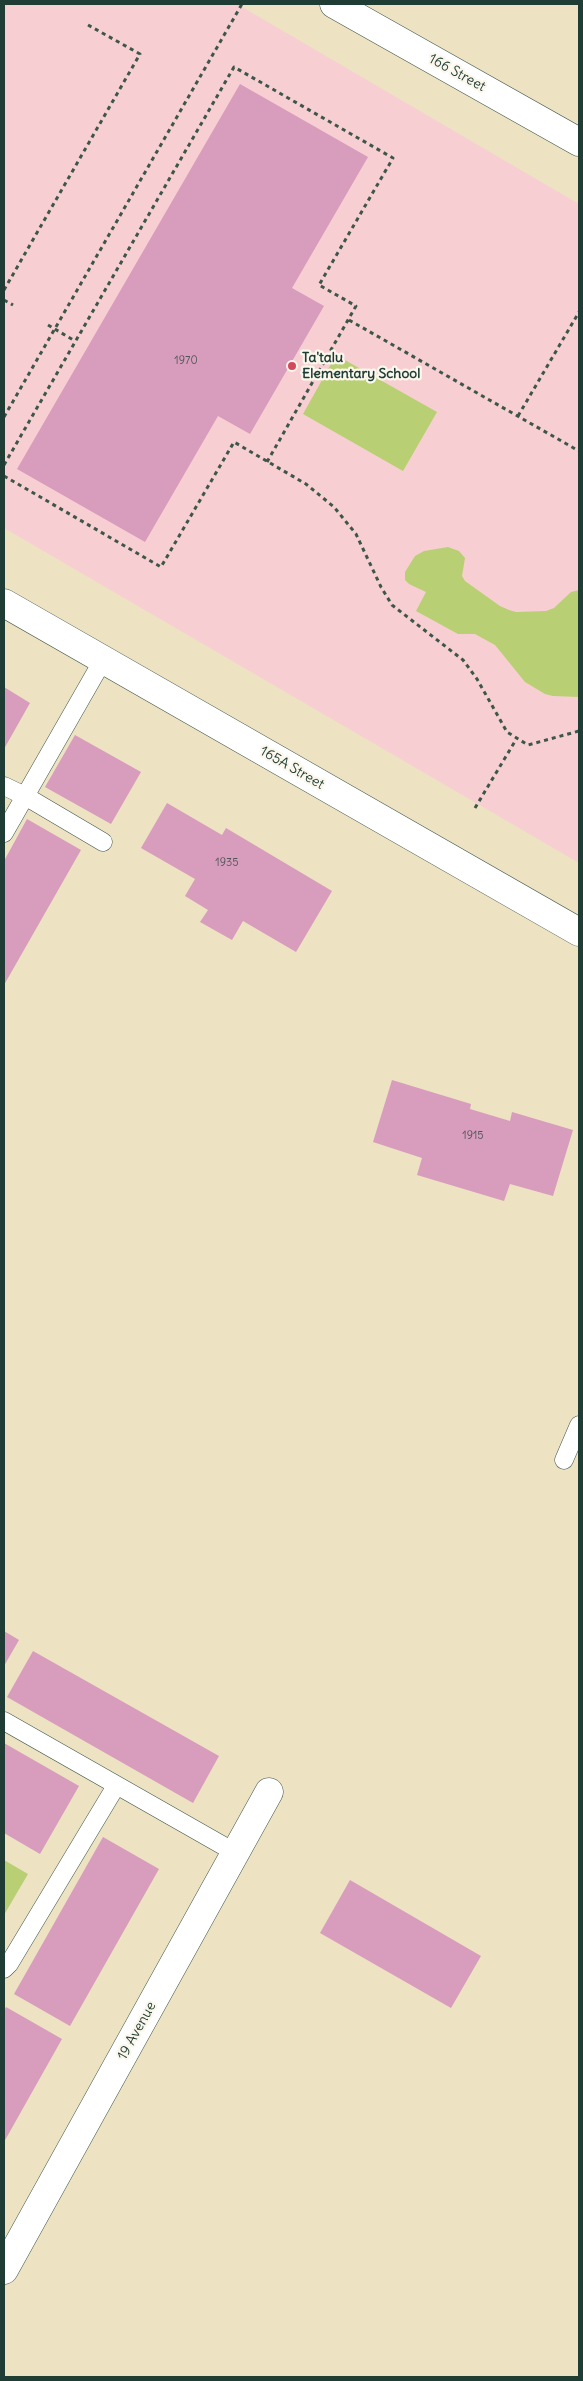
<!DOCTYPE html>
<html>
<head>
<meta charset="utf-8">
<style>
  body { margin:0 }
  #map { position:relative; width:583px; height:2381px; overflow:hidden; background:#ede2c2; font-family:Delius,sans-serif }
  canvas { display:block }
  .frame { position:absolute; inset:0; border:5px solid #1f3d34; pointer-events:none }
</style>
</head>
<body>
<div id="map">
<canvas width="583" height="2381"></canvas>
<div class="frame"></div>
</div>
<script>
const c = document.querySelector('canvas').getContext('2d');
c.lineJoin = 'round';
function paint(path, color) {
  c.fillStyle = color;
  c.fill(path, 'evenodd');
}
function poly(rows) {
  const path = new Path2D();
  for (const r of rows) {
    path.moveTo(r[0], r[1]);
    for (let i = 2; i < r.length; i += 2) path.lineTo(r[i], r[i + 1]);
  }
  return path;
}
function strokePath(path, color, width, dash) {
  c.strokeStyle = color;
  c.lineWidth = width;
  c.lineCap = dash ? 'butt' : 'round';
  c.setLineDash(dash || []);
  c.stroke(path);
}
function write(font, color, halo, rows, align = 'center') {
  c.font = font + ' Delius,sans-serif';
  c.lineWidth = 4.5;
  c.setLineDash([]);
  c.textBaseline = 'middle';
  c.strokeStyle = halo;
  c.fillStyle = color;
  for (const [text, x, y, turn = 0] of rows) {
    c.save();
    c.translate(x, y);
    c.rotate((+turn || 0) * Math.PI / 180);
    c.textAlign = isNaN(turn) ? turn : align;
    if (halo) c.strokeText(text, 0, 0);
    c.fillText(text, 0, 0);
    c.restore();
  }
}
const built = poly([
  [4,4,237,4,579,204,579,863,4,528]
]);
const green = poly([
  [336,355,437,412,403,471,303,414],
  [448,547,459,551,465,558,462,576,465,581,500,606,509,610,516,612,546,611,554,608,571,592,579,590,579,697,553,696,545,694,525,682,495,645,475,634,458,634,416,611,426,592,409,584,405,580,405,572,415,556,424,551],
  [4,1860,28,1874,4,1915]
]);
const building = poly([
  [240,84,368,157,292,288,324,306,250,434,218,416,145,542,17,469],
  [4,687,30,703,4,749],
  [75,735,141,772,111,824,45,787],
  [167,803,222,835,226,828,332,891,296,952,243,921,232,940,200,922,208,910,185,896,195,879,141,848],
  [27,819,81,850,4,985,4,861],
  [392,1080,471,1104,470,1109,510,1121,512,1112,573,1130,553,1196,510,1184,504,1201,417,1175,422,1158,373,1142],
  [4,1631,19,1640,4,1666],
  [33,1651,219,1756,193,1803,7,1697],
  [4,1743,79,1786,40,1854,4,1833],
  [103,1837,159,1869,70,2026,14,1994],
  [350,1880,481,1956,451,2008,320,1933],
  [6,2007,62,2039,4,2142,4,2011]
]);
const path = poly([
  [4,290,140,54,88,25],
  [4,300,13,305],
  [349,320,579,451],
  [48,325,75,341],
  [518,416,579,312],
  [4,417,242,4],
  [4,465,234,67,393,158,319,285,356,306,267,462],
  [4,476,161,567,234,442,306,484,334,507,356,534,381,587,392,605,463,660,477,679,507,732,528,745,579,731],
  [475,808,517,738]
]);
const lane = poly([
  [4,786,25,796,103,842],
  [4,833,103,660],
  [564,1460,579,1425],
  [4,1721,236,1853],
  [4,1969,9,1964,116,1786]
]);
const street = poly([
  [334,4,579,142],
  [4,603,579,932],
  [4,2270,269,1792]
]);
const markers = [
  [292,366,5,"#d1495b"]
];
const numberNames = [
  ["1970",186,361],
  ["1935",227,863],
  ["1915",473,1136]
];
const streetNames = [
  ["166 Street",457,73,29],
  ["165A Street",292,768,30],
  ["19 Avenue",137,2031,-61]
];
const poiNames = [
  ["Ta'talu",302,358],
  ["Elementary School",302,374]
];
paint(built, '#f7cfd2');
paint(green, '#b9cf73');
paint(building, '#d89cbd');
strokePath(lane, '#3e5649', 19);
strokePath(street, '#3e5649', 29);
strokePath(path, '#3e5649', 3, [4, 4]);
strokePath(lane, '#fff', 18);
strokePath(street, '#fff', 28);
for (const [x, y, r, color] of markers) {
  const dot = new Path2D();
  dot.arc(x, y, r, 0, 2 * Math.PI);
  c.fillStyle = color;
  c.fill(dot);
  strokePath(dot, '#fbf7ec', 2);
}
write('11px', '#4d5556', null, numberNames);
write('14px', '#1f3d34', '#fbf7ec', streetNames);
write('bold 14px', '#1f3d34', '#fbf7ec', poiNames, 'left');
</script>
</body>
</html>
